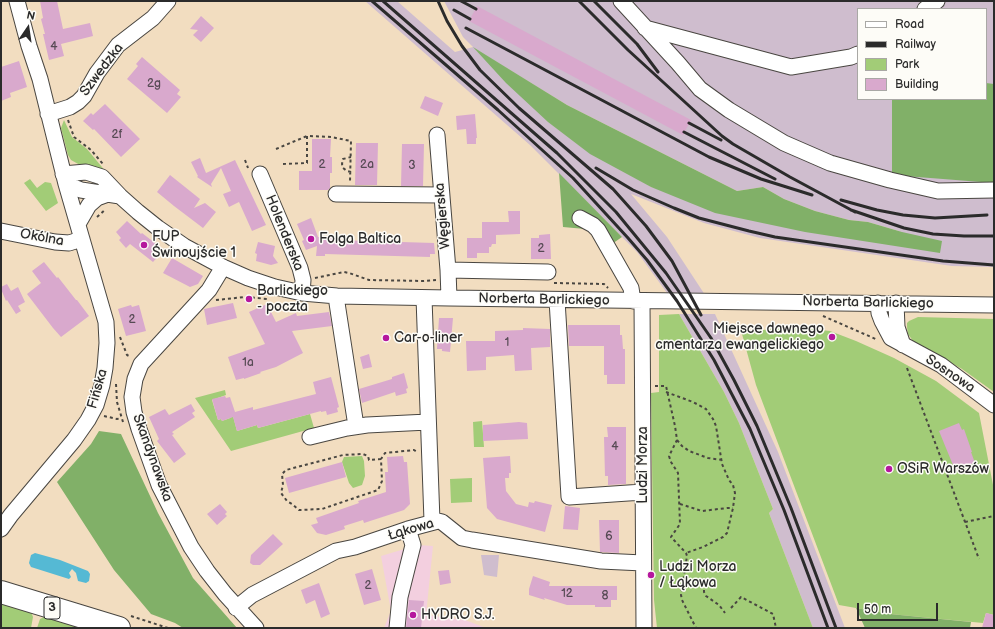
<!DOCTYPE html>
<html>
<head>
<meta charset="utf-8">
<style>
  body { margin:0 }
  #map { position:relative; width:995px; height:629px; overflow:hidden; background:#f2ddc0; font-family:"Balsamiq Sans",sans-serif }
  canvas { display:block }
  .frame { position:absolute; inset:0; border:2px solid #2b2b2b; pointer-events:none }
  .legend { position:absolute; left:857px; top:8px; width:130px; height:92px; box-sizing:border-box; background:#fdfcf7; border:1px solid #a9a8a5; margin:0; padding:5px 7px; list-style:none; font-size:12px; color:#2b2b2b }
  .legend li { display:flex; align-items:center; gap:8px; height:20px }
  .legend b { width:20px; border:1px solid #a9a8a5 }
  .north { position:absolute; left:8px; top:8px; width:40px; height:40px; -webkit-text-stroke:3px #fdfcf7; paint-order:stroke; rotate:13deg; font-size:11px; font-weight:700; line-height:16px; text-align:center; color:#2b2b2b }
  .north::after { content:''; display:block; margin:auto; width:14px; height:18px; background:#2b2b2b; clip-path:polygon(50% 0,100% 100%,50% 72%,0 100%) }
  .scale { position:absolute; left:857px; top:603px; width:81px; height:18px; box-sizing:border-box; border:2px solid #2b2b2b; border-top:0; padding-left:5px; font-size:12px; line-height:14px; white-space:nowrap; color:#2b2b2b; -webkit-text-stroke:3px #fdfcf7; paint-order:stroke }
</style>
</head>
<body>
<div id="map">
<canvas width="995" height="629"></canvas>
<div class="frame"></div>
<ul class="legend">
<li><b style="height:5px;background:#fff"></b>Road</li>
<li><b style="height:5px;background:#2b2b2b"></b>Railway</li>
<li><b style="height:11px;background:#a2cc77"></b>Park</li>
<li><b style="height:11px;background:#d9a9cd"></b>Building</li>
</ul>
<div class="north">N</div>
<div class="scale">50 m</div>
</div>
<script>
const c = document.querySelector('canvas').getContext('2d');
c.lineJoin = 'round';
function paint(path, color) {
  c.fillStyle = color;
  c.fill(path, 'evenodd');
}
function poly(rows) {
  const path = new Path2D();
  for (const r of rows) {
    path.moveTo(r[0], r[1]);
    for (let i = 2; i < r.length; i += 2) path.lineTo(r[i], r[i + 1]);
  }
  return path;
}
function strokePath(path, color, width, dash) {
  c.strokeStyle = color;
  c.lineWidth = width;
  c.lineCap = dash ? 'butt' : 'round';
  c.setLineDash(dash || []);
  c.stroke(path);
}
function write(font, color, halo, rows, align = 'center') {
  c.font = font + ' "Balsamiq Sans",sans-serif';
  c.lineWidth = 3;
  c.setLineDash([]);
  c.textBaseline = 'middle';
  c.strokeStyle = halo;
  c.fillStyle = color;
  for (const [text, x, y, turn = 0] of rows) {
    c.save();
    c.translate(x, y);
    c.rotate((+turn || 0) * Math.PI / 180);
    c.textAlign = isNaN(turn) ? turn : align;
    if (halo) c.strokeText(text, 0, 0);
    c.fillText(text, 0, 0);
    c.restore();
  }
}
const built = poly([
  [418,545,433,546,426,615,465,620,486,628,384,628,391,611,381,556]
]);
const industrial = poly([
  [365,1,397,1,455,52,473,47,463,37,444,1,994,1,994,267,952,266,760,238,704,223,631,194,667,237,709,301,673,301,637,252,530,145],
  [858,9,986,9,986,99,858,99],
  [475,49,567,105,737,191,763,187,784,199,815,211,849,220,868,222,902,232,651,187],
  [679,314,715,314,778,452,845,628,813,628,769,513,773,509,739,423,724,392],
  [481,555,499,555,497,577,484,575]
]);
const green = poly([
  [64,120,72,137,87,149,111,178,80,165,71,160,68,155,61,128],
  [30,179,37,188,45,182,51,183,58,203,46,211,24,183],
  [679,314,724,392,739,423,773,509,769,513,813,628,657,628,654,600,651,393,659,392,659,315],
  [918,317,994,319,994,392,962,369,913,341,908,334,907,327,907,323,909,321],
  [785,326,830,331,856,341,894,358,936,381,979,413,994,490,994,615,986,613,983,623,890,614,839,605,756,385,742,334],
  [225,390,226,395,212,400,218,420,221,419,222,421,230,418,233,416,237,431,257,425,258,428,310,414,314,428,231,451,195,398],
  [482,421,484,447,474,447,473,422],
  [362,456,364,461,365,476,362,485,353,488,349,483,342,462,344,457],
  [472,478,472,502,451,503,450,479],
  [1,601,31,612,33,617,31,628,1,628],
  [46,616,88,628,37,628,40,619]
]);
const forest = poly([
  [473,47,567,105,737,191,763,187,784,199,815,211,849,220,868,222,902,232,942,241,940,253,805,232,715,213,651,187,590,154,548,122,506,83],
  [986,83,994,84,994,183,892,175,892,99,986,99],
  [559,173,622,237,609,246,596,230,563,227],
  [99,431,121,434,158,513,193,578,237,628,183,628,175,623,151,614,114,570,57,482,91,444],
  [856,608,890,614,971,622,970,628,865,628]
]);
const water = poly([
  [35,553,60,560,88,571,90,574,89,581,86,583,78,581,76,573,72,569,69,573,71,577,69,579,31,567,29,563,31,555]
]);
const building = poly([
  [40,1,57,1,63,29,90,23,93,36,61,44,64,56,49,60,43,34,45,34,41,19,43,18],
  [477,6,691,120,683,135,469,21],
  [201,16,214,28,201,42,193,35,198,30,190,29],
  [142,57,180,90,177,94,181,97,167,113,127,79,138,66,136,64],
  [19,61,27,87,10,93,11,97,1,101,1,72,2,72,1,67],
  [425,96,443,103,438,116,420,108],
  [105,104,140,139,121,157,94,129,93,130,83,121,91,113,93,115],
  [475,114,477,138,476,138,476,144,467,144,466,129,457,130,456,116],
  [312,139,331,139,330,157,332,157,332,173,330,173,330,188,328,190,299,190,299,171,312,171],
  [356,143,378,143,377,185,355,185],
  [402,144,424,144,423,186,401,186],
  [200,158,206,173,235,160,266,225,252,231,239,202,229,207,223,194,231,191,221,168,211,184,212,187,197,177,198,176,191,162],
  [170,175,200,199,194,208,205,203,216,212,203,228,174,206,157,192],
  [508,211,520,211,520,234,496,235,496,244,492,244,491,247,489,247,489,253,477,253,477,258,467,258,467,238,482,238,482,222,509,222],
  [311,218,318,237,339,237,339,238,336,240,434,243,435,254,430,254,430,257,325,254,325,256,316,256,317,246,306,250,302,241,304,240,297,224],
  [127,221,141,234,142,233,164,250,153,262,130,244,126,248,119,240,121,238,116,232],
  [550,234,551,259,531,259,531,238,539,238,539,235],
  [258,242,275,246,273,256,278,263,271,265,256,261,257,254,255,253],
  [172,258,203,276,198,284,190,287,163,273],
  [44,262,57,278,58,277,76,300,77,300,89,316,61,337,53,328,27,294,41,283,32,271],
  [7,284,11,291,18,287,25,302,18,306,21,311,16,314,7,300,6,301,1,289,1,287],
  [233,303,237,318,207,325,204,309],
  [267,304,276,322,296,313,297,316,329,312,332,326,292,331,303,353,276,367,260,372,261,373,244,379,244,378,236,380,228,357,265,344,249,312],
  [131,305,132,307,139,305,146,331,126,336,118,309],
  [439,318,453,318,450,352,442,351,442,349,437,349],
  [568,325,620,325,620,335,622,335,623,349,625,349,625,384,607,384,607,375,604,375,604,346,569,346],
  [523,328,550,329,550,347,531,348,532,370,515,371,514,355,486,357,486,370,467,371,466,341,495,341,495,331,523,330],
  [369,354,372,367,363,369,360,357],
  [404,373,408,388,406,389,407,393,396,396,395,392,362,403,359,389,392,379,392,377],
  [331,377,339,407,337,408,338,412,327,415,326,411,321,412,321,411,258,428,257,425,237,431,233,417,222,421,221,419,218,420,212,399,225,396,226,398,230,397,235,412,253,407,253,410,316,394,313,382],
  [191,404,195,411,192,413,195,417,172,432,174,434,172,435,186,454,174,463,157,441,159,439,149,417,165,409,169,415],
  [519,422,527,423,528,439,483,441,483,425],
  [959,423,962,430,964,429,972,452,971,452,975,463,955,470,939,431],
  [607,427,626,427,626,484,608,485,608,476,605,476,604,437,608,437],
  [403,456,404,462,407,462,410,504,404,510,364,523,363,520,344,526,345,529,326,535,317,533,311,525,318,523,316,518,359,503,358,501,386,492,385,472,388,472,387,457],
  [510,456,511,473,509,473,509,478,505,478,506,491,516,504,528,507,529,502,534,503,535,501,552,505,545,532,497,519,487,508,483,458],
  [342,462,346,477,289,493,285,478],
  [220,504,227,512,225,514,227,516,217,525,207,514],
  [565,506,580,508,578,530,563,529],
  [599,520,619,520,619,553,600,552],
  [273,534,283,544,260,565,253,565,250,563,251,555],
  [372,569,381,600,364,605,355,574],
  [449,570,451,583,440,585,438,571],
  [533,576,550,582,549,586,617,586,617,600,611,600,611,607,595,607,595,605,567,605,544,598,545,600,529,595,529,589],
  [319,583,330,614,321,618,315,600,306,604,301,590],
  [409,600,424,601,421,628,406,628],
  [986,613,994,615,994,628,982,628]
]);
const path = poly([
  [68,120,74,137,91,150,103,164],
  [276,149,307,136],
  [245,160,248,168],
  [283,164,307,163,307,136,331,137,351,141,350,182],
  [351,172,347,171,343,168,342,164,343,159,351,157],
  [97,217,106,209],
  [315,278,344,272,349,273,369,280,424,281,436,280],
  [554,283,604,284,608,288],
  [216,300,245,297,268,299],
  [823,316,878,340],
  [120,337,127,355,131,357],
  [907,368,979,559],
  [116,384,117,402,123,422],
  [655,386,666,386,675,426,677,440,669,456,671,462,678,473,680,524,671,537,686,553,687,556,681,595,682,600,696,628],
  [666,392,693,402,706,409,713,419,716,426,722,464,729,480,733,485,735,493,733,508,727,533,723,537,703,547,686,553],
  [104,416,117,419,121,418],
  [677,440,682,446,689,451,708,458,722,460],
  [381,459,369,460,368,456,363,454,343,455,286,470,282,474,283,485,281,493,287,501,292,504,299,510,322,509,378,490,382,481,381,459,385,453,414,450,417,452],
  [680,504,702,511,727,508,733,508],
  [965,522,994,516],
  [704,590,704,592,706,596,719,605,725,613],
  [731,608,741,597,773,614,776,628],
  [131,616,168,628]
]);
const minor = poly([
  [621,1,678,63,700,89,729,110,784,143,830,163,890,180,938,191,994,190],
  [925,9,937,1],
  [645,28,791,67,851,57,858,54],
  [48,114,70,107,78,102,84,96,97,73,118,45,153,18,168,1],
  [437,135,448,270,449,298],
  [63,174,86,172,102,177,120,196,138,212,158,228,184,246,223,267,248,278,275,287,302,293,337,296,449,298,994,305],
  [260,174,300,268,303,280,302,293],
  [66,184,81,190,120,196],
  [336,194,441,195],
  [580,218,593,225,598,230,631,288,633,301],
  [78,224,89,205,97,198,108,194],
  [1,231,55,242,69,243,82,239],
  [223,267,209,290,141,364,135,379,132,397,134,412,139,429,159,485,191,547,207,571,225,594,256,628],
  [448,270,548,272],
  [337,296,337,303,356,426],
  [424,298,432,521],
  [557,300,569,497,643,492],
  [642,301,644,628],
  [878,303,879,313,882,321,891,338,941,365,994,405],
  [896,303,897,327,903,345],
  [310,437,347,428,367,425,428,422],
  [1,529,11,515,74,440,88,420,96,405,102,385,105,368,107,343,106,322,66,184,40,79,29,46,17,1],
  [236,608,252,595,336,551,355,547,408,529,438,521,442,522,462,538,472,540,601,561,643,563],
  [397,628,400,597,413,545,408,529]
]);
const highway = poly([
  [1,592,119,628]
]);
const rail = poly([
  [372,1,498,110,573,178,628,238,647,260,677,301,714,360,750,429,784,510,828,628],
  [383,1,557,153,616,212,666,273,711,338,734,380,757,426,791,508,836,628],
  [438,1,447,21,462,46,480,70,519,108,613,189,646,226,672,261,701,315],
  [461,1,476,9],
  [579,1,628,50,722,136,733,144,790,177,855,212],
  [594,1,637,44,658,72],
  [454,10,470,19],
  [466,28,709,157,761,179,812,195],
  [689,123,721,140],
  [684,132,775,179],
  [596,168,633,190,674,208,699,218,749,231,775,237,943,261,994,265],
  [841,200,877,210,903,215,935,218,987,215],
  [851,210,904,228,933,234,964,236,994,236]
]);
const markers = [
  [311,239,4,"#b5179e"],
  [144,245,4,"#b5179e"],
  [249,299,4,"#b5179e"],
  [832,337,4,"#b5179e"],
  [386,338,4,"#b5179e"],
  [889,469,4,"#b5179e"],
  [651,575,4,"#b5179e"],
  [413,615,4,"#b5179e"]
];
const numberNames = [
  ["4",54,47],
  ["2g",154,84],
  ["2f",117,135],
  ["2",322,165],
  ["2a",367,165],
  ["3",412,166],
  ["2",541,249],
  ["2",132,320],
  ["1",507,343],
  ["1a",248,363],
  ["4",615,447],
  ["6",609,537],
  ["2",368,586],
  ["12",567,594],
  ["8",605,596]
];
const shields = [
  [52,608,16]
];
const shieldNames = [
  ["3",52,608]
];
const streetNames = [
  ["Szwedzka",102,70,-53],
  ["Węgierska",443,216,-95],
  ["Holenderska",284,233,68],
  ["Okólna",42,238,10],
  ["Norberta Barlickiego",544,300,1],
  ["Norberta Barlickiego",868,303,1],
  ["Sosnowa",950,374,34],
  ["Fińska",98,389,-74],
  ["Skandynawska",152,458,70],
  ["Ludzi Morza",643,465,-90],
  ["Łąkowa",411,530,-16]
];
const poiNames = [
  ["FUP",152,237],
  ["Świnoujście 1",152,253],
  ["Folga Baltica",319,239],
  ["Barlickiego",257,291],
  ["- poczta",257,307],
  ["Miejsce dawnego",824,329,"right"],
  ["cmentarza ewangelickiego",824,345,"right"],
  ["Car-o-liner",394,338],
  ["OSiR Warszów",897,469],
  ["Ludzi Morza",659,567],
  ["/ Łąkowa",659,583],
  ["HYDRO S.J.",421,615]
];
paint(built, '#f3cfdf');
paint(industrial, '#cfbdce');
paint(green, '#a2cc77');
paint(forest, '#81b068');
paint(water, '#55b9d4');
paint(building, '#d9a9cd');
strokePath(minor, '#494641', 17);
strokePath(highway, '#494641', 24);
strokePath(path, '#494641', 2, [3, 3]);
strokePath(minor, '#fff', 15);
strokePath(highway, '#fff', 22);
strokePath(rail, '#2b2b2b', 3);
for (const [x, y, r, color] of markers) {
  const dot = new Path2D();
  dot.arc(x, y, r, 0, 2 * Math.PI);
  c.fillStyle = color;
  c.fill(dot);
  strokePath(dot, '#fdfcf7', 1.5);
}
write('12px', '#564a54', null, numberNames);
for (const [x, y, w] of shields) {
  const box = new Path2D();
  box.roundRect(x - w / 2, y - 11, w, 22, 3);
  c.fillStyle = '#fdfcf7';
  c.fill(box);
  strokePath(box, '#2b2b2b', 1);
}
write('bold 13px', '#2b2b2b', null, shieldNames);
write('14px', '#2b2b2b', '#fdfcf7', streetNames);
write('14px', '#2b2b2b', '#fdfcf7', poiNames, 'left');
</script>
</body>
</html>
